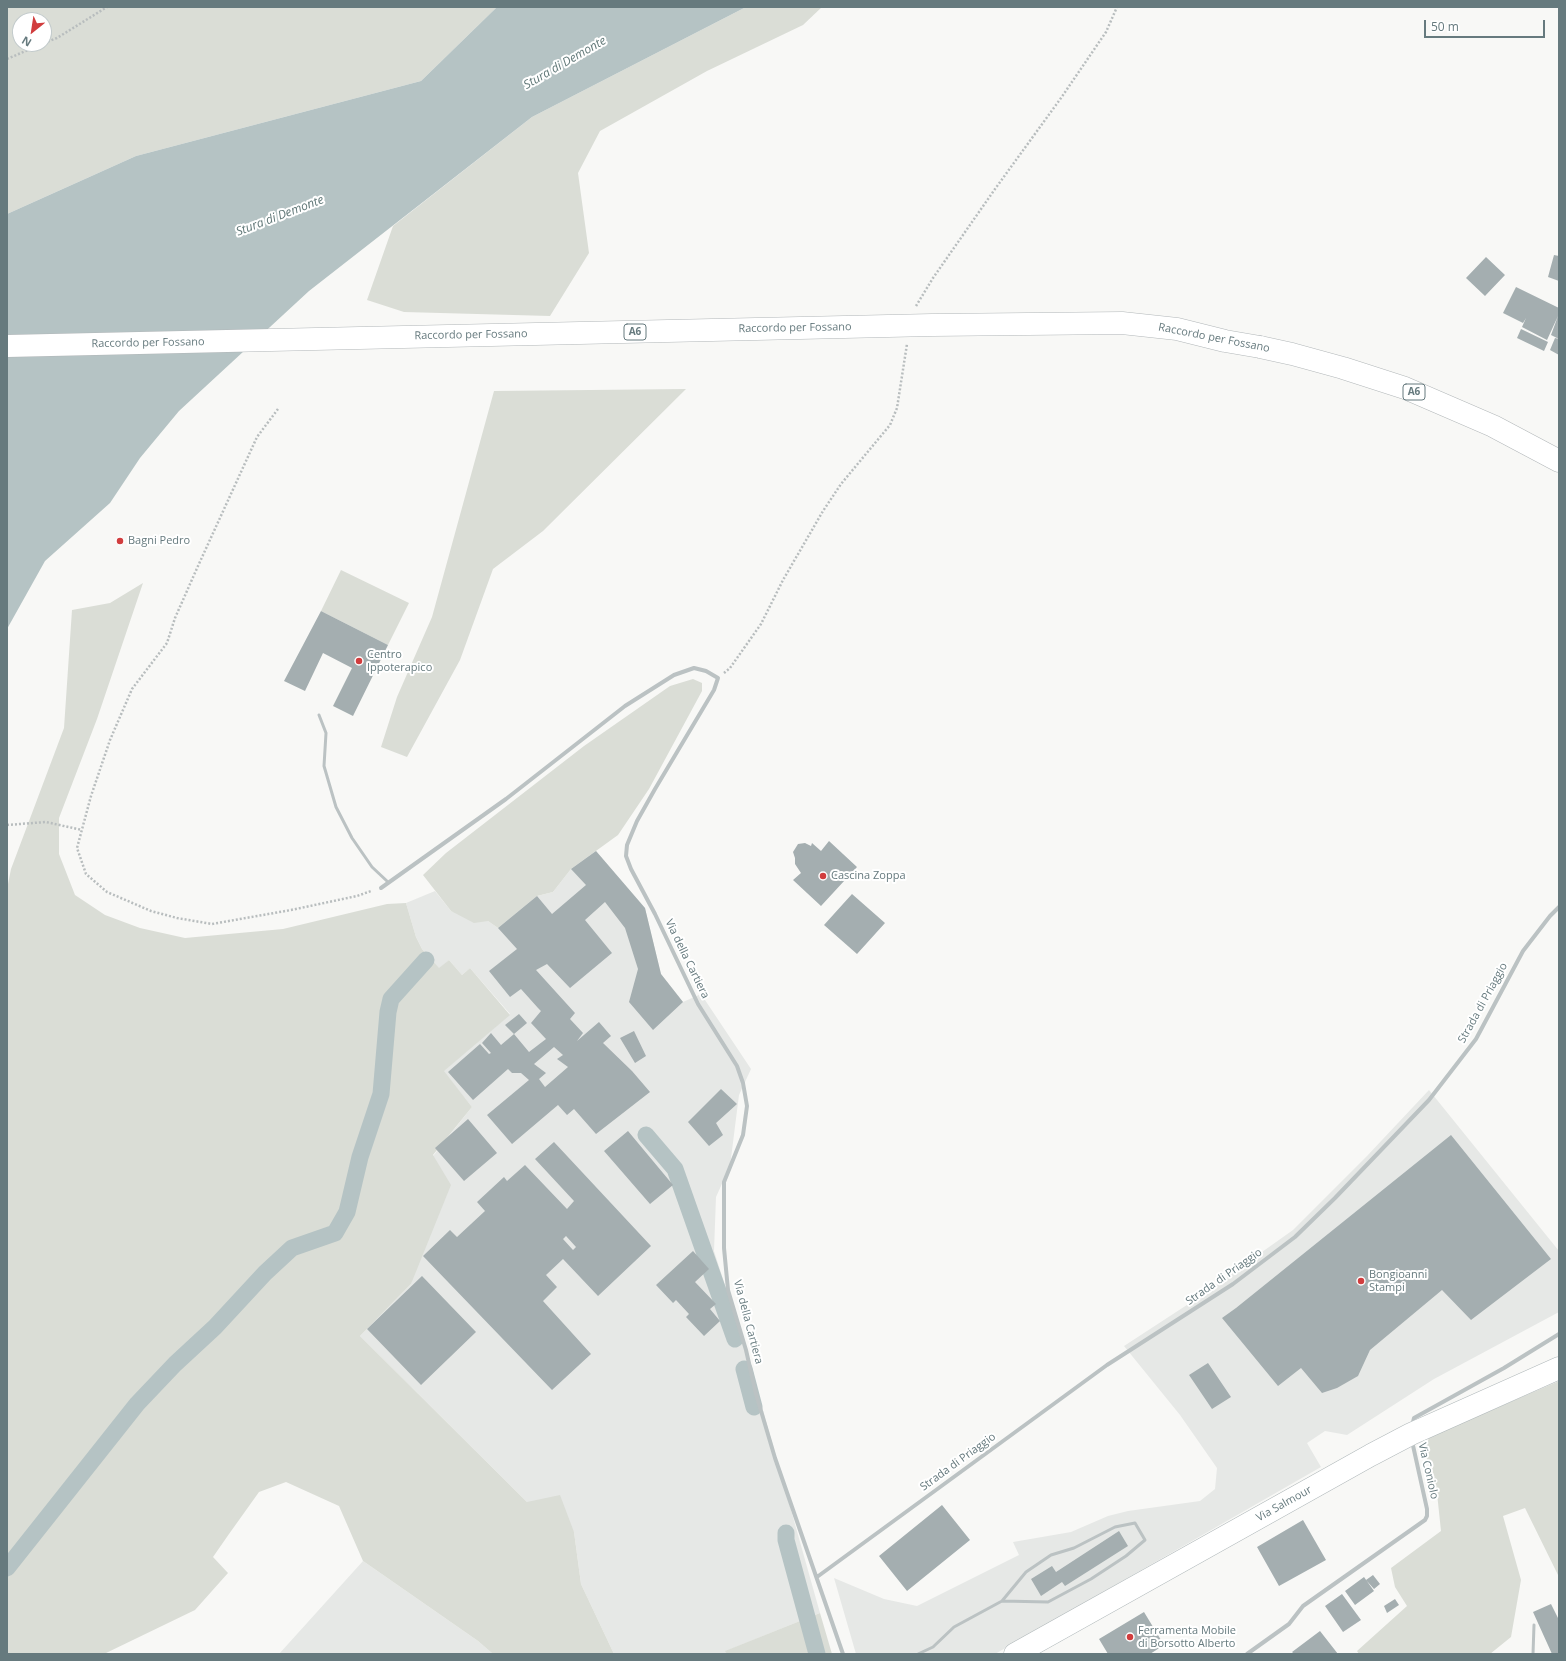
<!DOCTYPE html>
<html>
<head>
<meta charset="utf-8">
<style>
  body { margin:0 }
  #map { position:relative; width:1566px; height:1661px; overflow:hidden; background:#f8f8f6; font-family:"Open Sans",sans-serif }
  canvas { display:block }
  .frame { position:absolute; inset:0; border:8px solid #667a7e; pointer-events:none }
  .north { position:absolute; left:12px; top:12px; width:40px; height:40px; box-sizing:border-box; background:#fff; border:1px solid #c2cacb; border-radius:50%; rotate:210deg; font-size:11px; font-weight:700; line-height:16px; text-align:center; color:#667a7e }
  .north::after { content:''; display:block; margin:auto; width:14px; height:18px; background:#d13d3e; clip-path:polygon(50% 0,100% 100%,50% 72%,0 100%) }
  .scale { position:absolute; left:1424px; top:20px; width:121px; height:18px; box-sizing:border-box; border:2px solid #667a7e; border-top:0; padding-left:5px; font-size:12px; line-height:14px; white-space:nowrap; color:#667a7e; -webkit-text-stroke:3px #fff; paint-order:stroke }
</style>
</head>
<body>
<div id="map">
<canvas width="1566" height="1661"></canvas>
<div class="frame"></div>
<div class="north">N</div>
<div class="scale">50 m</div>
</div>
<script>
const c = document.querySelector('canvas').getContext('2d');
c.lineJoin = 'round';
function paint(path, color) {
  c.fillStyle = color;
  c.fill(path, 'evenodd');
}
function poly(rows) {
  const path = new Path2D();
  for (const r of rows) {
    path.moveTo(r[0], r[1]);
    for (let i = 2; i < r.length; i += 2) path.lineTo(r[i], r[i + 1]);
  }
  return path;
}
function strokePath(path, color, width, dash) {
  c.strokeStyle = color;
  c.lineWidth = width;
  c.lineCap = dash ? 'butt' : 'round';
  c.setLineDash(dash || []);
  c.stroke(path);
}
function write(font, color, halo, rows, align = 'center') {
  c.font = font + ' "Open Sans",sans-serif';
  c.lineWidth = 4;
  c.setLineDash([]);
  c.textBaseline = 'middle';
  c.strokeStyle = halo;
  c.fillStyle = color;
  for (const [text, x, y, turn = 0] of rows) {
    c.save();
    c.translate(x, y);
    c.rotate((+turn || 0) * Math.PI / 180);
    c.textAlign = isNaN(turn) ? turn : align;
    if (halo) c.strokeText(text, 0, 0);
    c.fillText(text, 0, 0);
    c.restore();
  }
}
const built = poly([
  [596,851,645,908,661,974,683,1002,701,994,751,1069,739,1095,730,1166,716,1197,714,1251,746,1350,820,1613,726,1651,727,1654,614,1654,581,1584,574,1532,527,1502,360,1336,411,1284,433,1156,472,1107,443,1071,510,1014,470,968,462,975,449,960,439,969,422,949,416,937,406,903,435,891,451,911,488,921,498,928,537,896,553,892,571,869],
  [1429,1090,1559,1251,1559,1312,1434,1379,1347,1435,1325,1431,1307,1443,1321,1467,995,1654,856,1654,834,1578,884,1599,917,1606,1019,1555,1013,1542,1071,1532,1108,1516,1128,1511,1200,1501,1215,1489,1217,1468,1180,1415,1124,1346,1193,1301,1293,1230,1367,1156],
  [363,1561,478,1641,493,1654,279,1654]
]);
const green = poly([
  [7,7,497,7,421,81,136,156,7,214],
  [20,20,44,20,44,44,20,44],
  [746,7,822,7,803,25,707,71,600,131,578,173,589,253,550,316,404,312,367,300,393,226,532,117],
  [686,389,543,531,493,569,460,660,407,757,381,747,397,697,432,617,494,391],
  [341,570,409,603,388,645,321,611],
  [143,583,97,719,59,818,59,854,75,895,105,915,140,928,185,938,283,929,387,904,406,903,416,937,422,949,439,968,449,960,462,975,470,968,510,1015,444,1071,472,1107,433,1155,451,1185,411,1284,360,1336,527,1502,560,1495,574,1532,581,1584,614,1654,493,1654,478,1641,363,1561,339,1506,286,1482,259,1492,229,1534,213,1557,228,1573,195,1610,104,1654,7,1654,7,889,11,869,64,728,72,610,110,603],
  [693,679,702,683,702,691,649,789,618,835,571,869,553,892,537,896,498,928,488,921,474,923,451,911,423,875,446,853,584,746,670,686],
  [1559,1381,1559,1577,1525,1508,1503,1516,1521,1580,1511,1637,1490,1654,1359,1654,1357,1651,1407,1606,1395,1587,1391,1568,1441,1531,1437,1493,1425,1453,1429,1437],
  [820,1613,832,1654,727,1654,725,1651]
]);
const water = poly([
  [497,7,746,7,532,117,309,291,179,411,140,458,110,503,45,561,7,629,7,214,136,156,421,81]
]);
const canal = poly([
  [646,1135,675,1169,735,1339],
  [744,1369,754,1407],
  [786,1533,786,1540,817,1654],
  [7,1568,137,1404,175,1364,215,1327,265,1273,292,1248,335,1233,347,1212,360,1157,381,1094,388,1012,391,999,426,960]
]);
const building = poly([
  [1554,255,1559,256,1559,281,1548,277],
  [1486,257,1505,275,1485,296,1466,278],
  [1516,287,1559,308,1559,339,1551,335,1558,316,1547,340,1522,327,1526,318,1523,323,1503,313],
  [1521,329,1548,342,1544,351,1517,338],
  [1555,338,1559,339,1559,355,1550,350],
  [321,611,388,645,353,716,333,706,352,668,323,653,305,691,284,681],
  [829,841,857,867,821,906,793,880,801,873,795,864,795,858,793,852,798,844,805,843,811,846,812,843,821,851],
  [596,851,645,908,661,974,683,1002,653,1030,629,1002,638,969,625,928,605,902,585,920,612,953,570,988,547,964,536,970,575,1013,570,1019,583,1033,577,1041,599,1022,611,1036,603,1043,632,1071,650,1092,596,1134,574,1109,567,1115,558,1105,512,1144,487,1115,529,1080,521,1073,512,1073,508,1069,473,1100,448,1072,480,1044,489,1054,491,1053,482,1043,491,1033,501,1045,514,1034,529,1052,546,1039,531,1023,541,1011,538,1008,521,989,510,997,489,971,517,949,498,928,537,896,552,914,586,885,571,869],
  [554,1047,563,1055,557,1059,568,1067,545,1087,539,1079,546,1073,534,1064],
  [852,894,885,923,857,954,824,925],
  [519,1014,527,1023,514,1034,505,1025],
  [634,1031,646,1056,635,1063,620,1038],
  [721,1089,737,1104,716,1123,723,1135,709,1146,688,1122],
  [468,1119,497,1153,464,1181,435,1148],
  [628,1131,673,1185,650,1204,604,1151],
  [1451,1135,1551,1259,1471,1320,1442,1290,1370,1350,1358,1376,1337,1388,1322,1393,1301,1368,1278,1386,1222,1318,1236,1308],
  [554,1142,651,1246,598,1296,563,1259,546,1275,557,1287,543,1301,591,1354,552,1390,423,1256,450,1230,457,1237,485,1211,477,1202,504,1177,507,1181,525,1165,567,1209,574,1201,535,1159],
  [566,1236,576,1247,573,1250,563,1239],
  [693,1251,709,1269,695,1282,716,1304,710,1309,720,1321,704,1336,686,1317,689,1314,676,1300,673,1303,656,1285],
  [422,1276,476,1332,421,1385,367,1329],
  [1208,1363,1231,1397,1212,1409,1189,1375],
  [942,1505,970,1540,907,1591,879,1556],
  [1303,1520,1326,1560,1279,1586,1257,1547],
  [1119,1531,1128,1546,1065,1586,1062,1582,1041,1596,1031,1579,1052,1566,1056,1572],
  [1373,1575,1380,1584,1374,1589,1366,1580],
  [1364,1577,1374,1591,1355,1605,1345,1591],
  [1342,1594,1361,1620,1343,1632,1325,1606],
  [1395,1599,1399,1605,1387,1613,1384,1606],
  [1551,1604,1559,1620,1559,1654,1552,1654,1533,1612],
  [1144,1612,1164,1645,1150,1654,1108,1654,1099,1639],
  [1320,1631,1338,1654,1294,1654,1292,1652]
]);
const path = poly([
  [44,43,57,38,107,7],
  [7,59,42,44],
  [916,306,933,278,995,189,1061,98,1106,32,1117,7],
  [278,409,257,437,198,566,175,618,167,643,132,689,110,740,91,796,77,848,86,874,107,892,151,911,177,918,212,924,291,910,357,896,371,891],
  [724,673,730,668,761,624,783,580,823,511,841,484,890,425,897,408,907,344],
  [7,825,46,822,82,830]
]);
const lane = poly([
  [319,715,326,733,324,766,336,807,352,838,372,867,388,882],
  [918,1654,933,1647,954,1627,1002,1601,1026,1572,1051,1555,1074,1548,1115,1527,1135,1523,1145,1540,1126,1556,1091,1579,1048,1602,1002,1601],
  [1533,1654,1534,1625]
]);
const street = poly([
  [381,888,506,799,625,706,674,675,694,668,706,671,718,678,714,690,655,789,637,821,627,845,626,856,631,869,655,914,698,1004,737,1066,743,1083,747,1106,743,1135,724,1182,724,1248,728,1290,746,1350,756,1394,775,1458,843,1654],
  [1412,1426,1414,1418,1504,1368,1559,1334],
  [817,1577,1107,1365,1233,1284,1295,1237,1335,1198,1429,1100,1476,1039,1523,951,1550,916,1559,907],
  [1247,1654,1289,1624,1303,1606,1425,1520,1427,1516,1427,1509,1412,1441]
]);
const secondary = poly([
  [1015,1654,1371,1455,1411,1434,1559,1368]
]);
const highway = poly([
  [1260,347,1292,354,1343,368,1405,388,1493,426,1559,461]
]);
const highwayBridge = poly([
  [7,346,932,325,1122,323,1177,329,1225,341,1260,347]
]);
const markers = [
  [120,541,4,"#d13d3e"],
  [359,661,4,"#d13d3e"],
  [823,876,4,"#d13d3e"],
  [1361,1281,4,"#d13d3e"],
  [1130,1637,4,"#d13d3e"]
];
const shields = [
  [635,332,22],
  [1414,392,22]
];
const shieldNames = [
  ["A6",635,332],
  ["A6",1414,392]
];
const streetNames = [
  ["Raccordo per Fossano",795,328,-1],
  ["Raccordo per Fossano",471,335,-1],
  ["Raccordo per Fossano",1214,338,11],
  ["Raccordo per Fossano",148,343,-1],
  ["Via della Cartiera",687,959,64],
  ["Strada di Priaggio",1483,1003,-61],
  ["Strada di Priaggio",1224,1277,-35],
  ["Via della Cartiera",748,1322,75],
  ["Strada di Priaggio",958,1462,-36],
  ["Via Coniolo",1428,1471,77],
  ["Via Salmour",1284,1504,-29]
];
const poiNames = [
  ["Bagni Pedro",128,541],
  ["Centro",367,655],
  ["Ippoterapico",367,668],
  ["Cascina Zoppa",831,876],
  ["Bongioanni",1369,1275],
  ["Stampi",1369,1288],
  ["Ferramenta Mobile",1138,1631],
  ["di Borsotto Alberto",1138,1644]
];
const waterNames = [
  ["Stura di Demonte",565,63,-30],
  ["Stura di Demonte",280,216,-21]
];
paint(built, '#e6e8e6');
paint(green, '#daddd6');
paint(water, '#b5c3c4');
strokePath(canal, '#b5c3c4', 17);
paint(building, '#a4aeb0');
strokePath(secondary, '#b0b8ba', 23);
strokePath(highway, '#b2b7b9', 23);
strokePath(path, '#b8bdbe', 2.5, [2, 2]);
strokePath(lane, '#bbc2c3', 3);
strokePath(street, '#bbc2c3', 4);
strokePath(secondary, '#fff', 22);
strokePath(highway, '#fff', 22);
strokePath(highwayBridge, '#b2b7b9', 23, []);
strokePath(highwayBridge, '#fff', 22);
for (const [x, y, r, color] of markers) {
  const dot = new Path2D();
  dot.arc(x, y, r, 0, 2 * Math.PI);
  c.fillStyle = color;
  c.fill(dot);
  strokePath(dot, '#fff', 1.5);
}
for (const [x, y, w] of shields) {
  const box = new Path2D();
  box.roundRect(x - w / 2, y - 8, w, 16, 3);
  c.fillStyle = '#fff';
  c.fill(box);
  strokePath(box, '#667a7e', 1);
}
write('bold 10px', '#667a7e', null, shieldNames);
write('11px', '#667a7e', '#fff', streetNames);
write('11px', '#667a7e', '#fff', poiNames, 'left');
write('italic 12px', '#617878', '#fff', waterNames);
</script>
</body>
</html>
